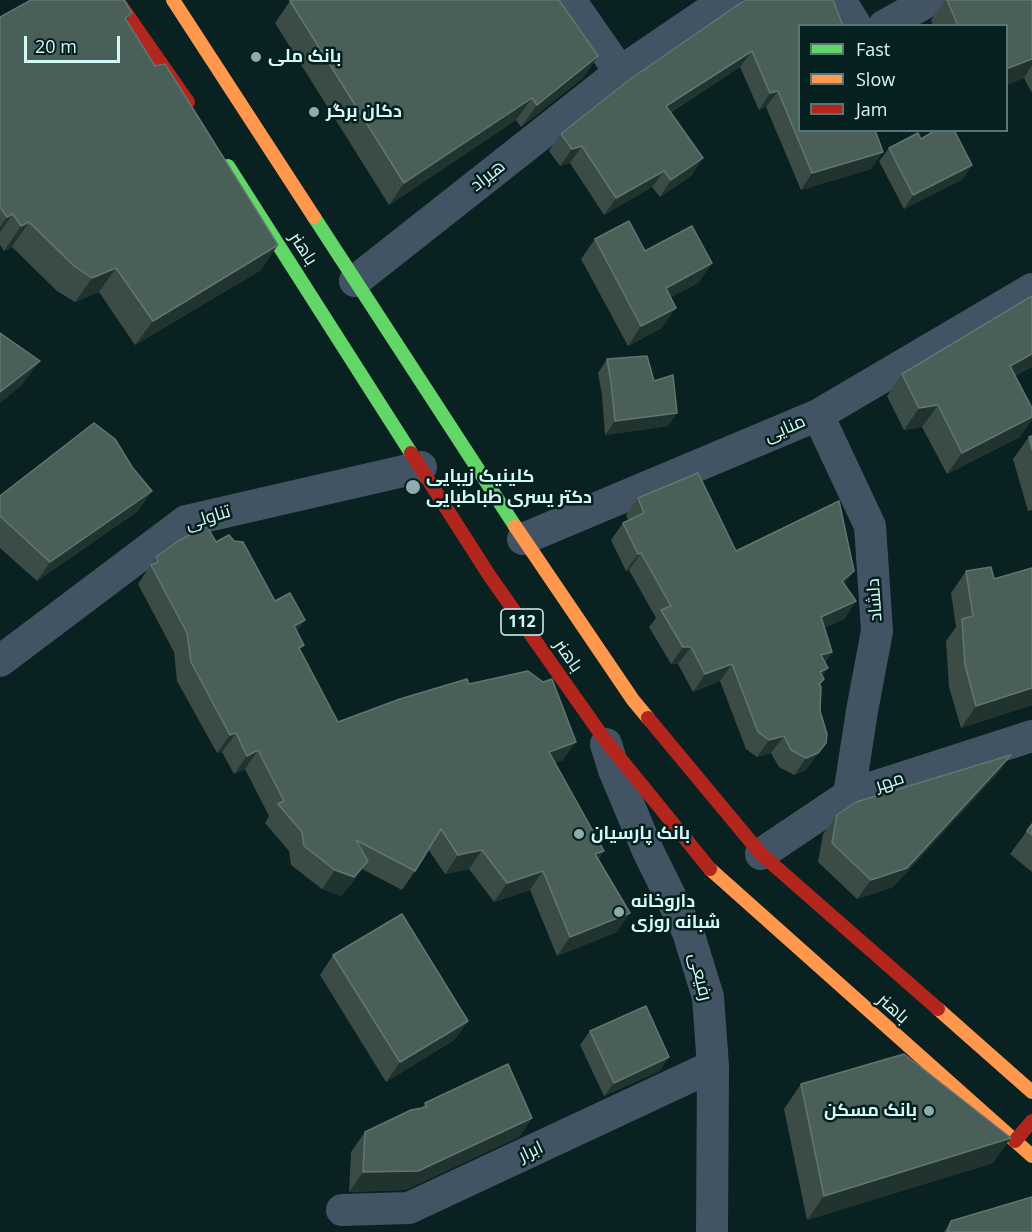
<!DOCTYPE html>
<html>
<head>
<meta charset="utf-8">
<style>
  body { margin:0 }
  #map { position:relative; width:1032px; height:1232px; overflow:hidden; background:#0a2121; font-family:"Open Sans",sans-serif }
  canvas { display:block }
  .legend { position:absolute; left:798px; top:24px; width:210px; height:108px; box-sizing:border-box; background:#061f1f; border:2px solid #587675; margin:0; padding:8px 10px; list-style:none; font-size:18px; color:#d3f9f7 }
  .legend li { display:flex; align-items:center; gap:12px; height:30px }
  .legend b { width:30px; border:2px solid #587675 }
  .scale { position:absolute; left:24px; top:36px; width:96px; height:27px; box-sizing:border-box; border:3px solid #d3f9f7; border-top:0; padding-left:8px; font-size:18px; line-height:21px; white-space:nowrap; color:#d3f9f7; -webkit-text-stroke:4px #061f1f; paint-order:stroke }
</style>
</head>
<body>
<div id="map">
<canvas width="1032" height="1232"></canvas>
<ul class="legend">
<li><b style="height:8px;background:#63d668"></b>Fast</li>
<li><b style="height:8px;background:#ff974d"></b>Slow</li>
<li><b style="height:8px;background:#b3261e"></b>Jam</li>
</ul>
<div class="scale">20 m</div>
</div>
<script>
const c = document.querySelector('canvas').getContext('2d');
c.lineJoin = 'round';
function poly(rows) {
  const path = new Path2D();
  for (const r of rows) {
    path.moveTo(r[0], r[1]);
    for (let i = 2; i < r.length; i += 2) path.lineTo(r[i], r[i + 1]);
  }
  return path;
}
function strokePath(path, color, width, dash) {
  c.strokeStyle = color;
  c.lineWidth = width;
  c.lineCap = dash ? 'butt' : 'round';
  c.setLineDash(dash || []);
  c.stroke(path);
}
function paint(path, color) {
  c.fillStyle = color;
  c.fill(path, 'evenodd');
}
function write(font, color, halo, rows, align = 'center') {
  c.font = font + ' "Open Sans",Cairo,sans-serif';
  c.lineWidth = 5;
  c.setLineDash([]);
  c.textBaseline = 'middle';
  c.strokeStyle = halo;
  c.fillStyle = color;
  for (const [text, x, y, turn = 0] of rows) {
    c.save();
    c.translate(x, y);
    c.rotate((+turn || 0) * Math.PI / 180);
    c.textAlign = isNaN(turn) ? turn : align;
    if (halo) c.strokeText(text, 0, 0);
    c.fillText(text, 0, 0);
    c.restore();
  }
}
const street = poly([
  [570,0,620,72],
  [840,0,856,26],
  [884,26,930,0],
  [355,281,620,72,726,0],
  [818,415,870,526,877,631,862,711,849,795],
  [523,539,818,415,1032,289],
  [0,661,186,521,421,467],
  [606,744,614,770,648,851,688,932,708,997,713,1066,712,1232],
  [761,854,849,795,1032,736],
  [342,1210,409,1208,713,1066]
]);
const fast = poly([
  [228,166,411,453],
  [314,217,515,526]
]);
const slow = poly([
  [173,0,314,217],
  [515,526,633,700,648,718],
  [710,869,1032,1156],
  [938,1009,1032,1092]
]);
const jam = poly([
  [117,0,188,102],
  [411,453,489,575,605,740,710,869],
  [648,718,761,854,938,1009],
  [1015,1141,1032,1121]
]);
const wall = poly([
  [745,0,871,169,801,190,766,107,759,110,740,67,671,112,692,175,660,197,652,187,604,215,570,163,560,166,549,151,561,134],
  [945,0,1032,0,1032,93,1024,78,1006,85,1006,26,933,26,931,20],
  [290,1,598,56,583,78,521,127,516,120,389,205,275,23],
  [132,13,127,20,261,270,135,345,99,292,75,302,57,291,12,247,4,251,0,245,0,17],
  [921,139,963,179,904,209,879,161,889,148],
  [595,239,645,251,712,263,698,283,670,297,662,328,628,346,581,259],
  [1032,296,1032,367,1015,376,1020,437,947,474,922,427,904,430,887,396,902,374],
  [607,359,654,381,668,426,605,435,602,395,598,373],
  [1032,436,1032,510,1028,511,1013,459,1029,437],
  [0,496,138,511,37,581,0,548],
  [638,498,736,551,844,585,856,601,844,619,824,628,832,652,825,662,822,676,824,679,820,685,806,770,794,775,779,767,771,753,757,757,746,749,720,681,693,692,678,664,671,664,649,627,656,618,629,570,626,571,611,540,623,523,628,520,626,515],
  [216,542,275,601,297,632,300,651,338,722,469,684,563,760,555,763,604,851,598,860,617,932,557,956,530,890,494,902,469,869,445,874,428,849,415,871,402,890,362,869,355,879,341,896,322,889,291,865,289,851,265,823,269,816,245,769,234,774,222,752,217,753,177,681,174,652,138,584,156,557],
  [1032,568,1032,705,961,728,949,687,946,641,956,627,951,593,966,571,994,579],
  [1011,755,997,774,893,887,857,899,818,862,823,834,837,815],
  [1032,824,1032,872,1010,854],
  [333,955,468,1021,454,1040,386,1082,320,975],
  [590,1031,660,1071,604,1096,580,1045],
  [801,1084,993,1163,807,1220,784,1109],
  [425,1103,532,1118,519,1137,405,1190,349,1192,351,1152,365,1132,422,1108],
  [951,1221,1032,1232,944,1232]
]);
const shadedWall = poly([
  [752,51,740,67,654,122,666,106],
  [598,56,583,78,521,127,537,105],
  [1032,59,1032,65,1024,78,1006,85,1006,69],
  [778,91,766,107,759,110,770,93],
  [532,98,516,120,389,205,404,183],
  [582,146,570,163,560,166,572,149],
  [883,152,871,169,801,190,812,173],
  [703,158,692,175,660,197,671,180],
  [972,165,963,179,904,209,913,195],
  [664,171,652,187,604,215,616,198],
  [13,214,0,232,0,227,7,217],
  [29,222,12,247,4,251,21,226],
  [278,245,261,270,135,345,153,321],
  [712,263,698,283,652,307,666,288],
  [116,268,99,292,75,302,92,278],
  [676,308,662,328,628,346,641,326],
  [1032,354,1032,367,994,387,1010,366],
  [40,361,22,385,0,403,0,392],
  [938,405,922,427,904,430,919,408],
  [677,413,668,426,605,435,615,421],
  [1032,417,1032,420,1020,437,947,474,962,453],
  [152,491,138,511,37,581,50,562],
  [641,553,629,570,626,571,638,554],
  [854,571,842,588,842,581],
  [856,601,844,619,809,635,821,617],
  [305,620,292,639,294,626],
  [683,647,691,647,678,664,671,664],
  [832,652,819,669,821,655],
  [732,664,720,681,693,692,705,674],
  [828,668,816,685,820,672],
  [1032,688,1032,705,961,728,976,706],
  [236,733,222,752,217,753,230,735],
  [784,736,771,753,757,757,769,740],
  [576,742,563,760,536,771,549,752],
  [826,743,806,770,794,775,806,758],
  [258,750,245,769,234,774,247,756],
  [1011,755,997,774,893,887,857,899,871,880],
  [482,850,469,869,445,874,458,855],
  [604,851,591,870,595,854],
  [368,861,355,879,341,896,322,889,335,870],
  [543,871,530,890,494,902,507,883],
  [630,913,617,932,557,956,570,937],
  [468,1021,454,1040,386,1082,400,1062],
  [669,1057,660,1071,604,1096,614,1083],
  [532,1118,519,1137,405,1190,349,1192,363,1172],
  [1011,1138,993,1163,807,1220,824,1196]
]);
const building = poly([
  [31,0,124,0,132,13,125,18,155,66,165,64,278,245,153,321,116,268,92,278,74,266,29,222,21,226,13,214,7,217,0,207,0,17,31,0],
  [292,0,559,0,598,56,537,105,532,98,404,183,290,1,292,0],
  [745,0,833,0,843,26,800,26,800,130,875,130,883,152,812,173,778,91,770,93,752,51,666,106,703,158,671,180,664,171,616,198,582,146,572,149,561,134,629,80,745,0],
  [947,0,1032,0,1032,59,1006,69,1006,26,958,26,947,0],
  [936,130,954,130,972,165,913,195,889,148,918,133,921,139,936,130],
  [629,221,645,251,692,226,712,263,666,288,676,308,641,326,595,239,629,221],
  [1032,296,1032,354,1010,366,1032,408,1032,417,962,453,938,405,919,408,902,374,1032,296],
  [0,333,40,361,0,392,0,333],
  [647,356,654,381,673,375,677,413,615,421,611,382,607,359,647,356],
  [94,423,115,439,132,467,152,491,50,562,0,516,0,496,94,423],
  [1032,436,1032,449,1029,437,1032,436],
  [698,473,736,551,839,501,854,571,842,581,856,601,821,617,832,652,821,655,828,668,820,672,824,679,819,684,821,687,820,711,827,734,826,743,818,753,806,758,791,750,784,736,769,740,758,732,732,664,705,674,691,647,683,647,661,610,671,606,641,553,638,554,623,523,644,513,638,498,698,473],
  [207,526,216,542,229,535,234,541,243,542,275,601,290,593,305,620,294,626,304,645,299,648,338,722,400,699,467,679,469,684,528,671,543,682,552,679,576,742,549,752,604,851,595,854,630,913,570,937,543,871,507,883,482,850,458,855,441,829,415,871,356,840,368,861,354,877,335,870,304,846,302,832,278,804,284,801,258,750,247,756,236,733,230,735,191,662,187,633,151,565,158,562,156,557,178,541,207,526],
  [991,567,994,579,1032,568,1032,688,976,706,965,665,962,619,973,616,966,571,991,567],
  [1011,755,907,868,871,880,832,843,837,815,856,802,1011,755],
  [1032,824,1032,835,1027,831,1032,824],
  [402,914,468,1021,400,1062,333,955,402,914],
  [646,1006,669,1057,614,1083,590,1031,646,1006],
  [904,1054,1011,1138,824,1196,801,1084,904,1054],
  [508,1064,532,1118,418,1171,363,1172,365,1132,411,1110,427,1107,425,1103,508,1064],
  [1032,1197,1032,1232,947,1232,951,1221,1032,1197]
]);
const markers = [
  [256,57,6,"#8dadac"],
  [314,112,6,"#8dadac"],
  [413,487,8,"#8dadac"],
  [579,834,6,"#8dadac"],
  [619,912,6,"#8dadac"],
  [929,1111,6,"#8dadac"]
];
const shields = [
  [522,622,42]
];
const shieldNames = [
  ["112",522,622]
];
const poiNames = [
  ["بانک ملی",268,57],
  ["دکان برگر",326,112],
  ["کلینیک زیبایی",426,477],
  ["دکتر یسری طباطبایی",426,498],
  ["بانک پارسیان",591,834],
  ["داروخانه",631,902],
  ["شبانه روزی",631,923],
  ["بانک مسکن",917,1111,"right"]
];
const streetNames = [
  ["هیراد",488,176,-38],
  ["باهنر",303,249,57],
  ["منایی",785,429,-23],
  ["تناولی",208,518,-17],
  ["دلشاد",875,600,-94],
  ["باهنر",568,656,55],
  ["مهر",890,782,-18],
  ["رفیعی",700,977,76],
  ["باهنر",893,1009,42],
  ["ابرار",531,1152,-25]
];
strokePath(street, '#425464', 32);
strokePath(fast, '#63d668', 14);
strokePath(slow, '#ff974d', 14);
strokePath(jam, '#b3261e', 14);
paint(wall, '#3a4c45');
paint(shadedWall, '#20332f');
paint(building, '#4a5f58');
strokePath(building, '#607771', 1.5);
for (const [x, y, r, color] of markers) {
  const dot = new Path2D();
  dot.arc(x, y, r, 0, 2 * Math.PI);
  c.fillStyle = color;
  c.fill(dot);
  strokePath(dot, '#061f1f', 2);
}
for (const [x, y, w] of shields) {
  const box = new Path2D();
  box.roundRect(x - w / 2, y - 13, w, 26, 4.5);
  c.fillStyle = '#061f1f';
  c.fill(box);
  strokePath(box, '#d3f9f7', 1.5);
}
write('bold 16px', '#d3f9f7', null, shieldNames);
write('bold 18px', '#d3f9f7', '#061f1f', poiNames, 'left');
write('18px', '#d3f9f7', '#061f1f', streetNames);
</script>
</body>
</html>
